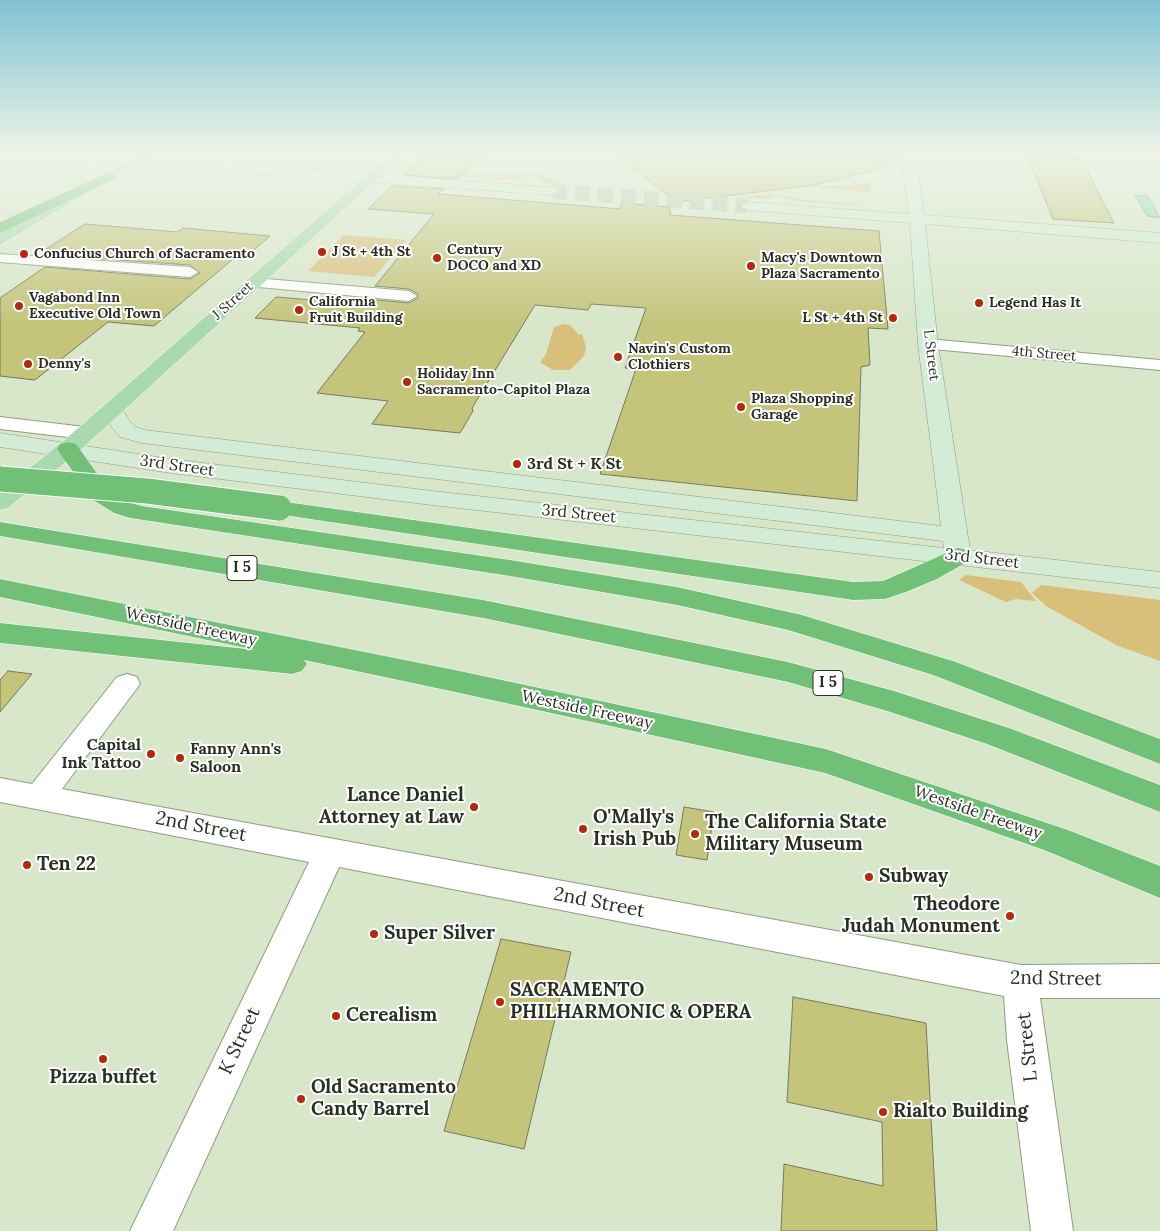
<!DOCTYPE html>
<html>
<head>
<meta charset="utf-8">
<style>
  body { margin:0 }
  canvas { display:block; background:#d8e6c9 }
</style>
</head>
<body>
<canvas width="1160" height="1231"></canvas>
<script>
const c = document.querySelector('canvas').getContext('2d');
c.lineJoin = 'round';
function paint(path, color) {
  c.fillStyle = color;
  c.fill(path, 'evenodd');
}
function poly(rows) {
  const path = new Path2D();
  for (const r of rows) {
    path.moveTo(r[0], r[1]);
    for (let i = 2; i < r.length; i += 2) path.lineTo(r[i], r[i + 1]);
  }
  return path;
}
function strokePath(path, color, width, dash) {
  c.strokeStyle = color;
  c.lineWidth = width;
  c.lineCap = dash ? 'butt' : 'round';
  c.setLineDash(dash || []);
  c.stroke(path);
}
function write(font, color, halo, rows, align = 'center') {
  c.font = font + ' Lora,serif';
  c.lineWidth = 4;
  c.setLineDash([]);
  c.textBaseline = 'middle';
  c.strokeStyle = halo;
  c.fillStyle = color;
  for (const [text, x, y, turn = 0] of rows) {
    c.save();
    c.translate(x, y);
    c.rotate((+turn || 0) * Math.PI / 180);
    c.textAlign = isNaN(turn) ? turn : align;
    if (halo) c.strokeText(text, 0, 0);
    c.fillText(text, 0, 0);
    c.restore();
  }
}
const green = poly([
  [426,172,490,175,539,174,562,184,542,183,535,176,502,180,424,174],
  [871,183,871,192,812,187],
  [772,194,782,195,804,200,885,206,802,202,778,195,768,199,742,197],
  [344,235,406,240,374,277,308,271],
  [564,324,570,325,579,335,582,334,586,347,584,356,570,370,553,370,540,362,546,354,554,327],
  [966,575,1021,582,1036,601,1016,599,1006,602,959,580],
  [1041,585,1160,600,1160,661,1116,645,1046,606,1032,593]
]);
const water = poly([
  [1135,195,1148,196,1160,218,1147,216,1135,195]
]);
const building = poly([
  [426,153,489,153,457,179,403,175,426,153],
  [614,153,899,153,900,161,864,173,814,185,676,202,614,153],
  [1027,155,1081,159,1114,223,1053,219,1027,155],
  [392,186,444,189,438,194,620,209,622,203,670,207,670,215,879,231,888,329,868,328,870,365,861,367,857,501,600,474,636,369,625,368,646,308,591,304,588,310,535,305,472,408,473,411,460,433,372,424,388,401,317,393,365,332,358,331,360,328,255,318,276,297,361,304,365,299,409,303,418,298,418,294,409,289,375,286,434,214,368,209,392,186],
  [85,224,177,232,183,228,270,236,242,260,233,259,154,326,108,322,35,380,0,376,0,298,45,267,190,279,200,273,190,265,62,256,70,251,46,249,85,224],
  [8,671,32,674,0,712,0,680,8,671],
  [684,807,714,812,707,860,676,855,684,807],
  [501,939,571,952,524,1149,444,1131,501,939],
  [793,997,926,1023,937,1231,781,1231,784,1164,883,1186,882,1122,787,1102,793,997]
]);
const secondaryTunnel = poly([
  [552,191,747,206]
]);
const street = poly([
  [1137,153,1160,153,1160,158,1143,157,1137,153],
  [0,254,190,267,198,272,190,277,0,262,0,254],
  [254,278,409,291,417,296,409,301,248,286,246,283,254,278],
  [928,339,1160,360,1160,370,922,348,919,344,922,340,928,339],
  [0,417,85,427,92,429,95,433,92,437,85,439,0,429,0,417],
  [127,674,137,677,140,684,62,789,1021,965,1160,964,1160,998,1040,998,1073,1231,1031,1231,1007,1040,1004,996,339,867,173,1231,130,1231,309,862,0,802,0,778,32,784,117,677,127,674]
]);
const secondary = poly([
  [0,153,55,153,552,187,559,191,552,195,3,157,0,156,0,153],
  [901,153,915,153,924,215,1160,233,1160,243,925,224,938,344,970,550,1160,572,1160,588,432,505,171,473,0,447,0,433,171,459,432,491,944,548,943,541,142,443,120,437,110,425,102,409,106,405,113,403,120,405,130,422,136,427,144,430,941,526,918,344,910,223,747,210,740,206,747,202,909,214,901,153],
  [1138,153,1150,153,1160,166,1160,179,1155,178,1138,153]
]);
const primary = poly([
  [140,153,156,153,0,245,0,233,140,153],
  [392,153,406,153,76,454,8,508,0,510,0,491,60,444,392,153]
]);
const highway = poly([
  [109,172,116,176,114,179,0,233,0,222,109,172],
  [68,442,76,444,109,490,132,503,142,506,510,560,677,587,802,615,953,661,1160,739,1160,764,933,675,788,630,677,605,510,576,130,518,114,513,93,500,57,449,60,444,68,442],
  [279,501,853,582,883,581,958,548,967,550,971,556,967,562,937,579,906,592,885,599,853,600,270,513,267,508,270,503,279,501],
  [0,522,483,600,788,662,894,691,1009,728,1160,785,1160,812,987,744,887,711,788,682,483,618,0,536,0,522],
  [0,579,455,670,826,749,1068,830,1160,866,1160,898,1044,850,825,773,455,692,304,660,307,664,302,671,292,674,0,643,0,623,256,650,0,597,0,579]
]);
const highwayBridge = poly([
  [0,479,147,491,279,508]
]);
const markers = [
  [322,252,5,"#b5290b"],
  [24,254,5,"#b5290b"],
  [437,258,5,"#b5290b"],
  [751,266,5,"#b5290b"],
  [979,303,5,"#b5290b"],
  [19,306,5,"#b5290b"],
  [299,310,5,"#b5290b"],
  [893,318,5,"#b5290b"],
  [618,357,5,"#b5290b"],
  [28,364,5,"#b5290b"],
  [407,382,5,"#b5290b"],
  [741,407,5,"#b5290b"],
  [517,464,5,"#b5290b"],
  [151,754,5,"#b5290b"],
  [180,758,5,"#b5290b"],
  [474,807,5,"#b5290b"],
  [583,829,5,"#b5290b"],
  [695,834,5,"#b5290b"],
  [27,865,5,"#b5290b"],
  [869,877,5,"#b5290b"],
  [1010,916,5,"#b5290b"],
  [374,934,5,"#b5290b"],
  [500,1002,5,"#b5290b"],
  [336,1016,5,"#b5290b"],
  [103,1059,5,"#b5290b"],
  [301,1099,5,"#b5290b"],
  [883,1112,5,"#b5290b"]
];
const farPoinames = [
  ["Century",447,250],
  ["DOCO and XD",447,266],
  ["J St + 4th St",332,252],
  ["Confucius Church of Sacramento",34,254],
  ["Macy's Downtown",761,258],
  ["Plaza Sacramento",761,274],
  ["Vagabond Inn",29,298],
  ["Executive Old Town",29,314],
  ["California",309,302],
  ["Fruit Building",309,318],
  ["Legend Has It",989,303],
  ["L St + 4th St",883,318,"right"],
  ["Navin's Custom",628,349],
  ["Clothiers",628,365],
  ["Denny's",38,364],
  ["Holiday Inn",417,374],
  ["Sacramento-Capitol Plaza",417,390],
  ["Plaza Shopping",751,399],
  ["Garage",751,415]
];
const farStreetnames = [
  ["J Street",233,301,-42],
  ["4th Street",1044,354,5],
  ["L Street",931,355,83]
];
const shields = [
  [242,568,30],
  [828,683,30]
];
const shieldNames = [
  ["I 5",242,568],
  ["I 5",828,683]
];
const poiNames = [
  ["3rd St + K St",527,464],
  ["Capital",141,745,"right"],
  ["Ink Tattoo",141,763,"right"],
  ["Fanny Ann's",190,749],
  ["Saloon",190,767]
];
const streetNames = [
  ["3rd Street",177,466,8],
  ["3rd Street",579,514,6],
  ["3rd Street",982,559,7],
  ["Westside Freeway",191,627,12],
  ["Westside Freeway",587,710,12],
  ["Westside Freeway",978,813,19]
];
const nearPoinames = [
  ["Lance Daniel",464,796,"right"],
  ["Attorney at Law",464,818,"right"],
  ["O'Mally's",593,818],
  ["Irish Pub",593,840],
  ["The California State",705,823],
  ["Military Museum",705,845],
  ["Ten 22",37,865],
  ["Subway",879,877],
  ["Theodore",1000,905,"right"],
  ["Judah Monument",1000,927,"right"],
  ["Super Silver",384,934],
  ["SACRAMENTO",510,991],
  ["PHILHARMONIC & OPERA",510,1013],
  ["Cerealism",346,1016],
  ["Pizza buffet",103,1078,"center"],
  ["Old Sacramento",311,1088],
  ["Candy Barrel",311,1110],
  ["Rialto Building",893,1112]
];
const nearStreetnames = [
  ["2nd Street",201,827,11],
  ["2nd Street",599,903,11],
  ["2nd Street",1056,979,1],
  ["K Street",240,1041,-65],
  ["L Street",1028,1047,-96]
];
paint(green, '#d8bf7a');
paint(water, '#85d7b5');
strokePath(water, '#6aa589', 1);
paint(building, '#c4c57b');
strokePath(building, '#78795c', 1);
strokePath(secondaryTunnel, '#b5c1a8', 15, [15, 8]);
strokePath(street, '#909d81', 2);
strokePath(secondary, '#909d81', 1);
strokePath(primary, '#fff', 1);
strokePath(highway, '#fff', 1);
paint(street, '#fff');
paint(secondary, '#d4ecd6');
paint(primary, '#a9d9ae');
paint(highway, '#70c078');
strokePath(highwayBridge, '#fff', 27, []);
strokePath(highwayBridge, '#70c078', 25);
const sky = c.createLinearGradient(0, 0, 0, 325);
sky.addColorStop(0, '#80c2d4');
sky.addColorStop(0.47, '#edf4e7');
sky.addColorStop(1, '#edf4e700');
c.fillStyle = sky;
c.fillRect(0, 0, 1160, 325);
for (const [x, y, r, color] of markers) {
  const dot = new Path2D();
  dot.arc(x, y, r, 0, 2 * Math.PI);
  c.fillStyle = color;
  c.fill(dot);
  strokePath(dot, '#fff', 2);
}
write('bold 14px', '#2a2f23', '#fff', farPoinames, 'left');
write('14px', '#2a2f23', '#fff', farStreetnames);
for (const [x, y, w] of shields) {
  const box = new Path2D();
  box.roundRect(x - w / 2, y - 12.5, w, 25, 4);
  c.fillStyle = '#fff';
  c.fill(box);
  strokePath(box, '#2a2f23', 1);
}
write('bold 15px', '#2a2f23', null, shieldNames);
write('bold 16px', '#2a2f23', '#fff', poiNames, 'left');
write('16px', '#2a2f23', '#fff', streetNames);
write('bold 19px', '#2a2f23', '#fff', nearPoinames, 'left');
write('19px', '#2a2f23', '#fff', nearStreetnames);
</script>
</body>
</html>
